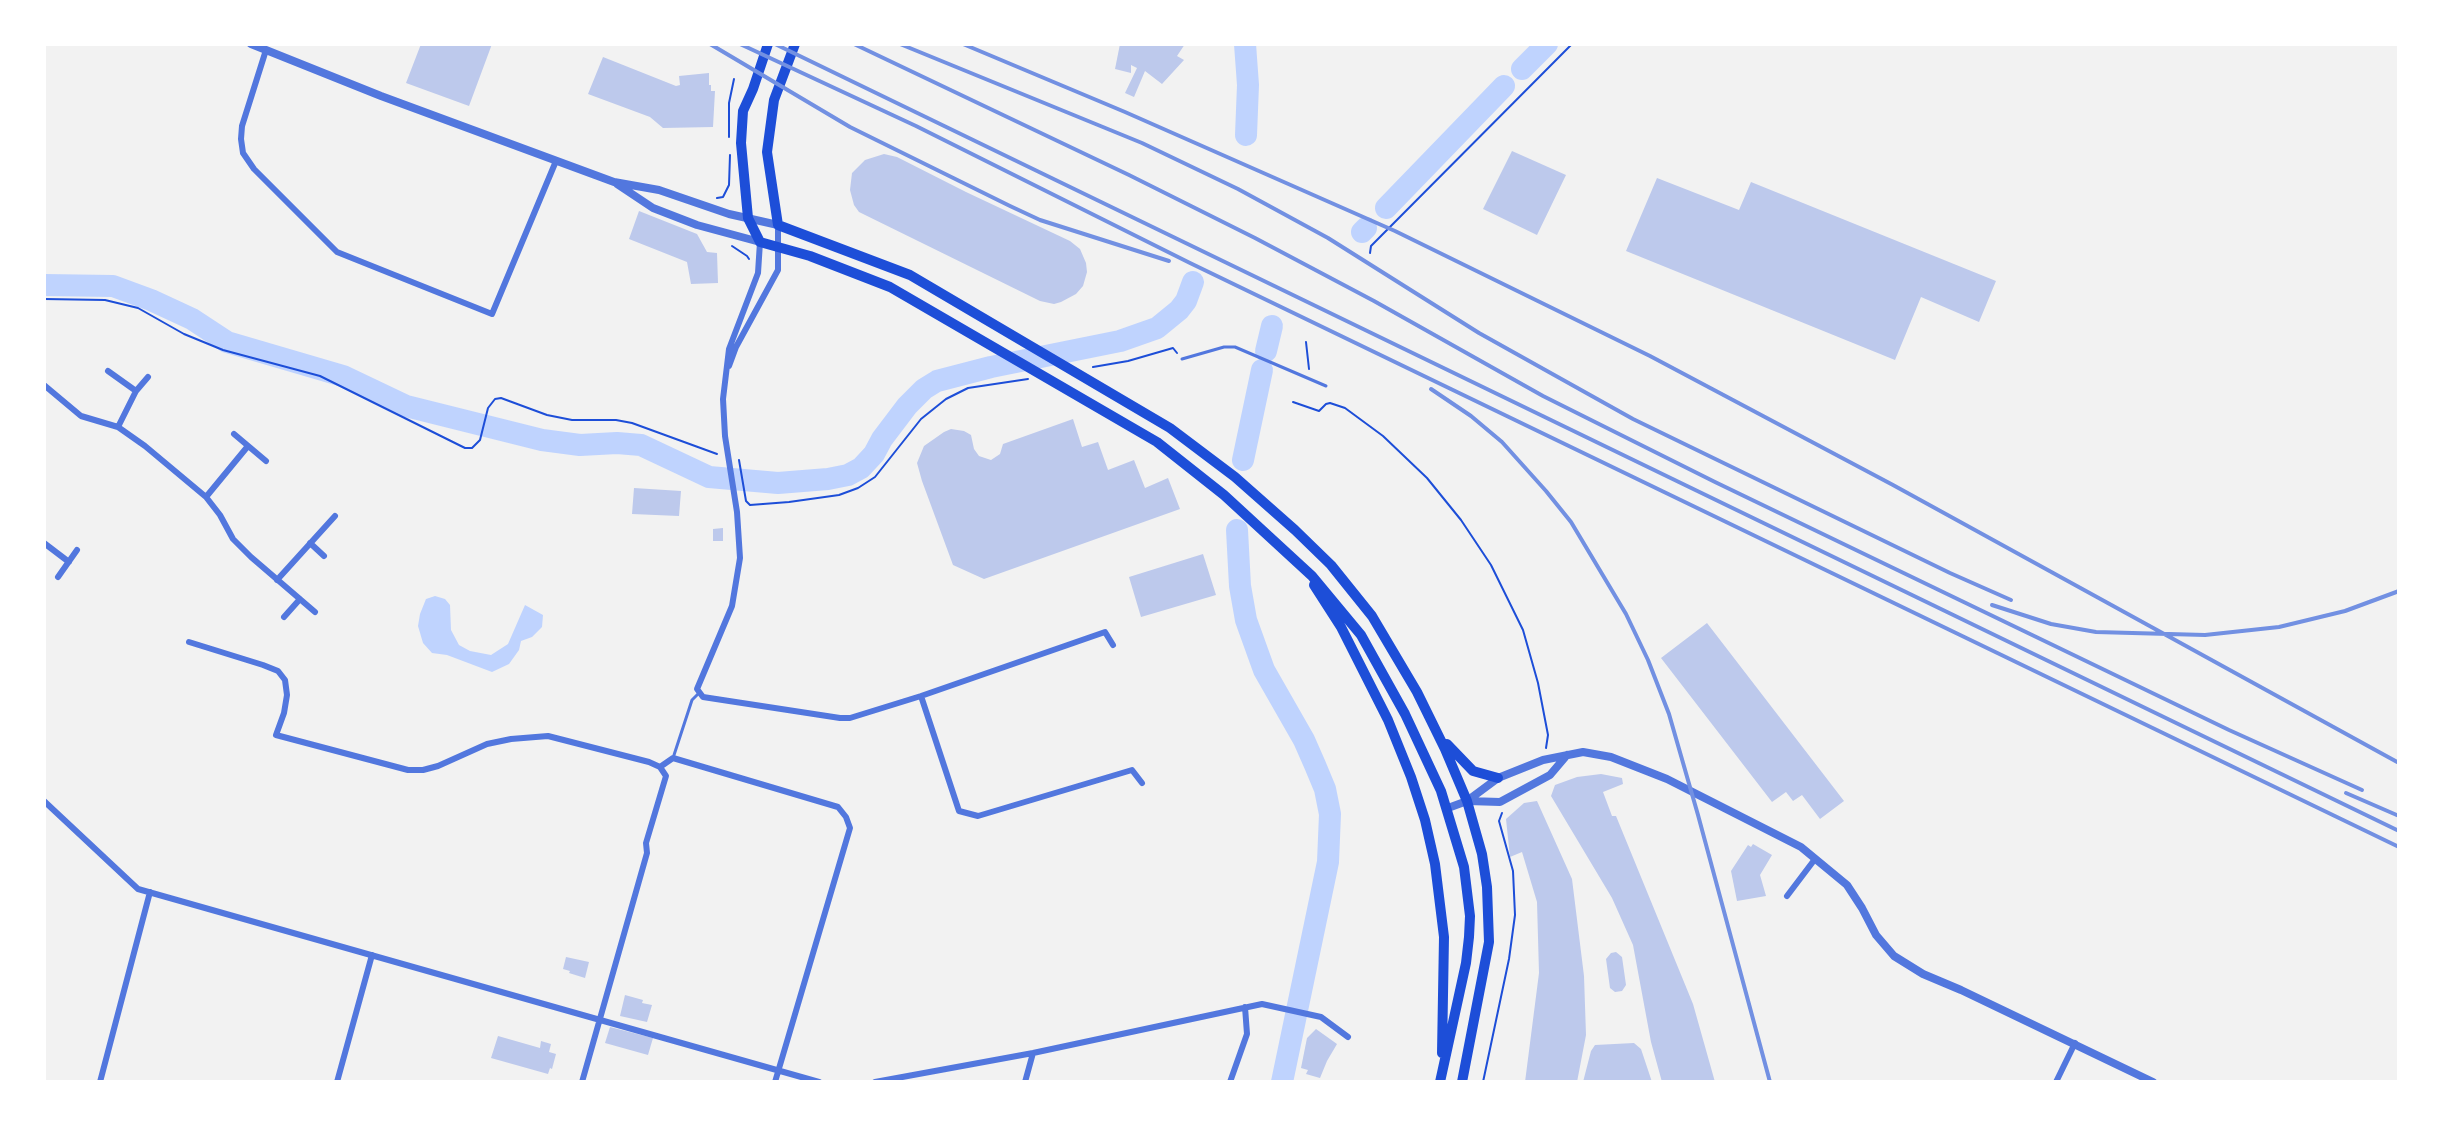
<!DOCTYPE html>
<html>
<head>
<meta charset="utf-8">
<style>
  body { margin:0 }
  #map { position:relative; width:2443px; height:1126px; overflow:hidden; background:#f2f2f2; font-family:Ubuntu,sans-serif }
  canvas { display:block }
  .frame { position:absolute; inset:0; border:46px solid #fff; pointer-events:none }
</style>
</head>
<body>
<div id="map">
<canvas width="2443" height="1126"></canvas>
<div class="frame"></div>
</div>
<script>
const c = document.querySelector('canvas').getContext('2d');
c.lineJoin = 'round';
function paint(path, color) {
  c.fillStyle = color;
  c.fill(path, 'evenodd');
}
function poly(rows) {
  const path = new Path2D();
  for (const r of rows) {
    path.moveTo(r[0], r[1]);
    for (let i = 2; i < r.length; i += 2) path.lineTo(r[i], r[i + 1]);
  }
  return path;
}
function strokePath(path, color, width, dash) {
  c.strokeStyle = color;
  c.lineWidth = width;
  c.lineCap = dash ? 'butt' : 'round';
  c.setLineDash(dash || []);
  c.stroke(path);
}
const water = poly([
  [435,596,445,599,450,605,451,630,459,645,470,651,491,655,508,644,525,605,543,615,542,627,532,637,521,641,519,650,509,664,492,672,447,655,432,653,423,643,418,626,420,614,426,599]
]);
const river = poly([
  [1245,44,1248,85,1246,135],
  [1522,69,1547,44],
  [1386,208,1504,86],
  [1362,232,1366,228],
  [44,285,113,286,151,300,192,319,227,342,343,376,406,406,542,440,580,445,617,443,641,445,709,477,778,483,828,479,848,475,861,468,874,454,882,439,907,406,924,389,937,381,991,367,1120,341,1157,328,1179,310,1186,301,1193,282],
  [1266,351,1272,326],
  [1243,460,1262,370],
  [1237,530,1240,586,1246,620,1264,670,1304,740,1315,765,1325,789,1330,814,1328,862,1282,1082]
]);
const building = poly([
  [421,44,492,44,469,106,406,83],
  [1120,44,1185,44,1177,56,1184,60,1162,84,1145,71,1134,97,1125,93,1137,68,1131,65,1131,73,1115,69],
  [603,57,676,86,680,85,679,76,709,73,709,85,711,85,711,91,715,91,713,127,663,128,650,117,588,94],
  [1512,151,1566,175,1537,235,1483,209],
  [884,154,897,157,966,192,1070,241,1080,249,1086,263,1087,272,1083,286,1076,294,1061,302,1054,304,1040,301,859,212,854,205,850,190,852,173,865,160],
  [1657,178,1739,210,1751,182,1996,281,1979,322,1921,297,1895,360,1626,251],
  [639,211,697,234,707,252,717,253,718,283,691,284,687,262,629,239],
  [1073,419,1082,447,1098,442,1108,470,1134,460,1145,488,1168,478,1180,509,984,579,953,565,922,481,917,463,924,446,944,432,951,429,964,431,971,435,974,449,979,456,991,460,1000,454,1003,444],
  [634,488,681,491,679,516,632,514],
  [723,528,723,541,713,541,713,529],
  [1203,554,1216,595,1141,617,1129,577],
  [1707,623,1844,801,1820,819,1802,795,1793,801,1786,792,1772,802,1661,658],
  [1601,774,1622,778,1623,784,1603,792,1612,816,1616,816,1693,1004,1715,1082,1662,1082,1651,1042,1633,945,1612,898,1551,796,1555,785,1577,777],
  [1537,801,1572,879,1584,976,1586,1035,1577,1082,1525,1082,1539,973,1537,902,1522,852,1510,857,1506,819,1524,803],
  [1753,844,1772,855,1760,875,1766,896,1737,901,1731,871,1748,845,1751,847],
  [1616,952,1622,957,1626,985,1622,991,1615,992,1610,988,1606,959,1611,953],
  [566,957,589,962,585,978,569,973,570,971,563,969],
  [625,995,643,1000,642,1003,652,1005,647,1022,620,1016],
  [610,1027,653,1038,648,1055,605,1043],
  [1316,1029,1337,1044,1327,1061,1320,1078,1306,1074,1308,1070,1301,1068,1307,1038],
  [498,1036,540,1048,541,1041,551,1044,549,1052,556,1054,552,1069,550,1068,548,1074,491,1058],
  [1634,1043,1641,1049,1652,1082,1583,1082,1591,1051,1595,1045]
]);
const path = poly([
  [729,137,729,103,734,79],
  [717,198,723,197,729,185,730,155],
  [732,246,747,256,749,259],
  [1370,253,1371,246,1572,44],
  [44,299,105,300,138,308,184,334,223,350,320,376,465,448,472,448,480,440,488,408,495,399,501,398,547,415,572,420,616,420,632,423,717,454],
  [1306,342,1309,369],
  [1093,367,1128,361,1173,348,1177,353],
  [1293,402,1319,411,1326,404,1330,403,1345,408,1383,436,1427,478,1461,520,1491,565,1523,630,1538,683,1548,735,1546,748],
  [739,460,746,501,750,505,789,502,839,495,858,488,875,477,921,419,946,399,968,388,1028,379],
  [1483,1082,1509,959,1515,915,1513,871,1499,821,1502,813]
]);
const service = poly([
  [1182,359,1224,347,1235,347,1326,386],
  [674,755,692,700,699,693]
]);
const minor = poly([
  [266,50,242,126,241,139,243,153,254,169,337,252,492,314,556,161],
  [760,242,758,273,729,349,723,399,725,436,737,512,740,558,732,606,697,689,703,697,840,718,850,718,921,696,1105,632,1113,645],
  [729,366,736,347,778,270,778,225],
  [108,371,136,391],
  [44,385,81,416,118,427,145,446,206,497,220,515,233,539,251,557,315,612],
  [118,427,136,391,148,377],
  [234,434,266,461],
  [206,497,248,446],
  [44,543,69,562],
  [310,543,324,556],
  [58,577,77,550],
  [277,580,335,516],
  [284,617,300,599],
  [189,642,263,665,278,671,285,680,287,695,284,713,276,735,408,770,423,770,438,766,487,744,511,739,548,736,649,762,660,767],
  [921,696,959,811,978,816,1132,770,1142,783],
  [660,767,673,758,838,807,846,817,850,828,775,1082],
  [44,801,138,889,819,1082],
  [1787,896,1815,859],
  [100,1082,150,892],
  [337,1082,372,955],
  [582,1082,647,853,646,843,666,776,660,767],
  [875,1082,1033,1053,1262,1004,1321,1017,1348,1037],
  [1025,1082,1033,1053],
  [1230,1082,1247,1034,1245,1007],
  [2056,1082,2075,1043]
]);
const tertiary = poly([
  [251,44,381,96,614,182,659,190,729,214,778,225],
  [617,184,653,208,697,225,760,242],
  [1468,801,1500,802,1550,775,1567,755],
  [1448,808,1467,801,1498,778,1543,760,1583,752,1611,757,1667,779,1801,847,1847,885,1862,908,1876,935,1894,956,1923,974,1961,990,2153,1082]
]);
const primary = poly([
  [768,44,753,89,743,111,741,143,748,218,760,242,810,256,890,287,1157,442,1224,495,1312,576,1361,635,1405,714,1441,791,1464,867,1470,916,1469,937,1466,963,1440,1082],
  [795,44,774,100,767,152,778,225,910,275,1170,428,1235,477,1295,530,1331,565,1372,616,1417,692,1445,749,1467,801,1482,854,1487,887,1489,942,1462,1082],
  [1314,585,1341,627,1388,720,1411,777,1425,820,1435,864,1444,937,1442,1053],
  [1447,744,1473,771,1498,778]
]);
const rail = poly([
  [710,44,850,127,1010,206,1040,220,1169,261],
  [740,44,916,126,1190,263,2399,847],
  [775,44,2399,831],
  [854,44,1129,175,1255,238,1374,301,1543,396,1715,482,2229,730,2362,790],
  [900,44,1142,143,1238,189,1328,238,1479,333,1633,419,1950,573,2011,600],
  [963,44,1125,112,1395,231,1650,356,1893,485,2399,763],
  [1431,389,1471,416,1502,442,1546,491,1571,522,1626,614,1648,660,1669,714,1698,815,1770,1082],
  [1992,605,2051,624,2096,632,2205,635,2279,627,2345,611,2399,591],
  [2346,793,2399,816]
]);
paint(water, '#bfd3fe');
strokePath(river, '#bfd3fe', 22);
paint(building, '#bdc9ec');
strokePath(path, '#1d4ed8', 2);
strokePath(service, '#5277de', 3);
strokePath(minor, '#5277de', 6);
strokePath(tertiary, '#5277de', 8);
strokePath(primary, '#1d4ed8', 10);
strokePath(rail, '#7290e2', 4);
</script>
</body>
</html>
